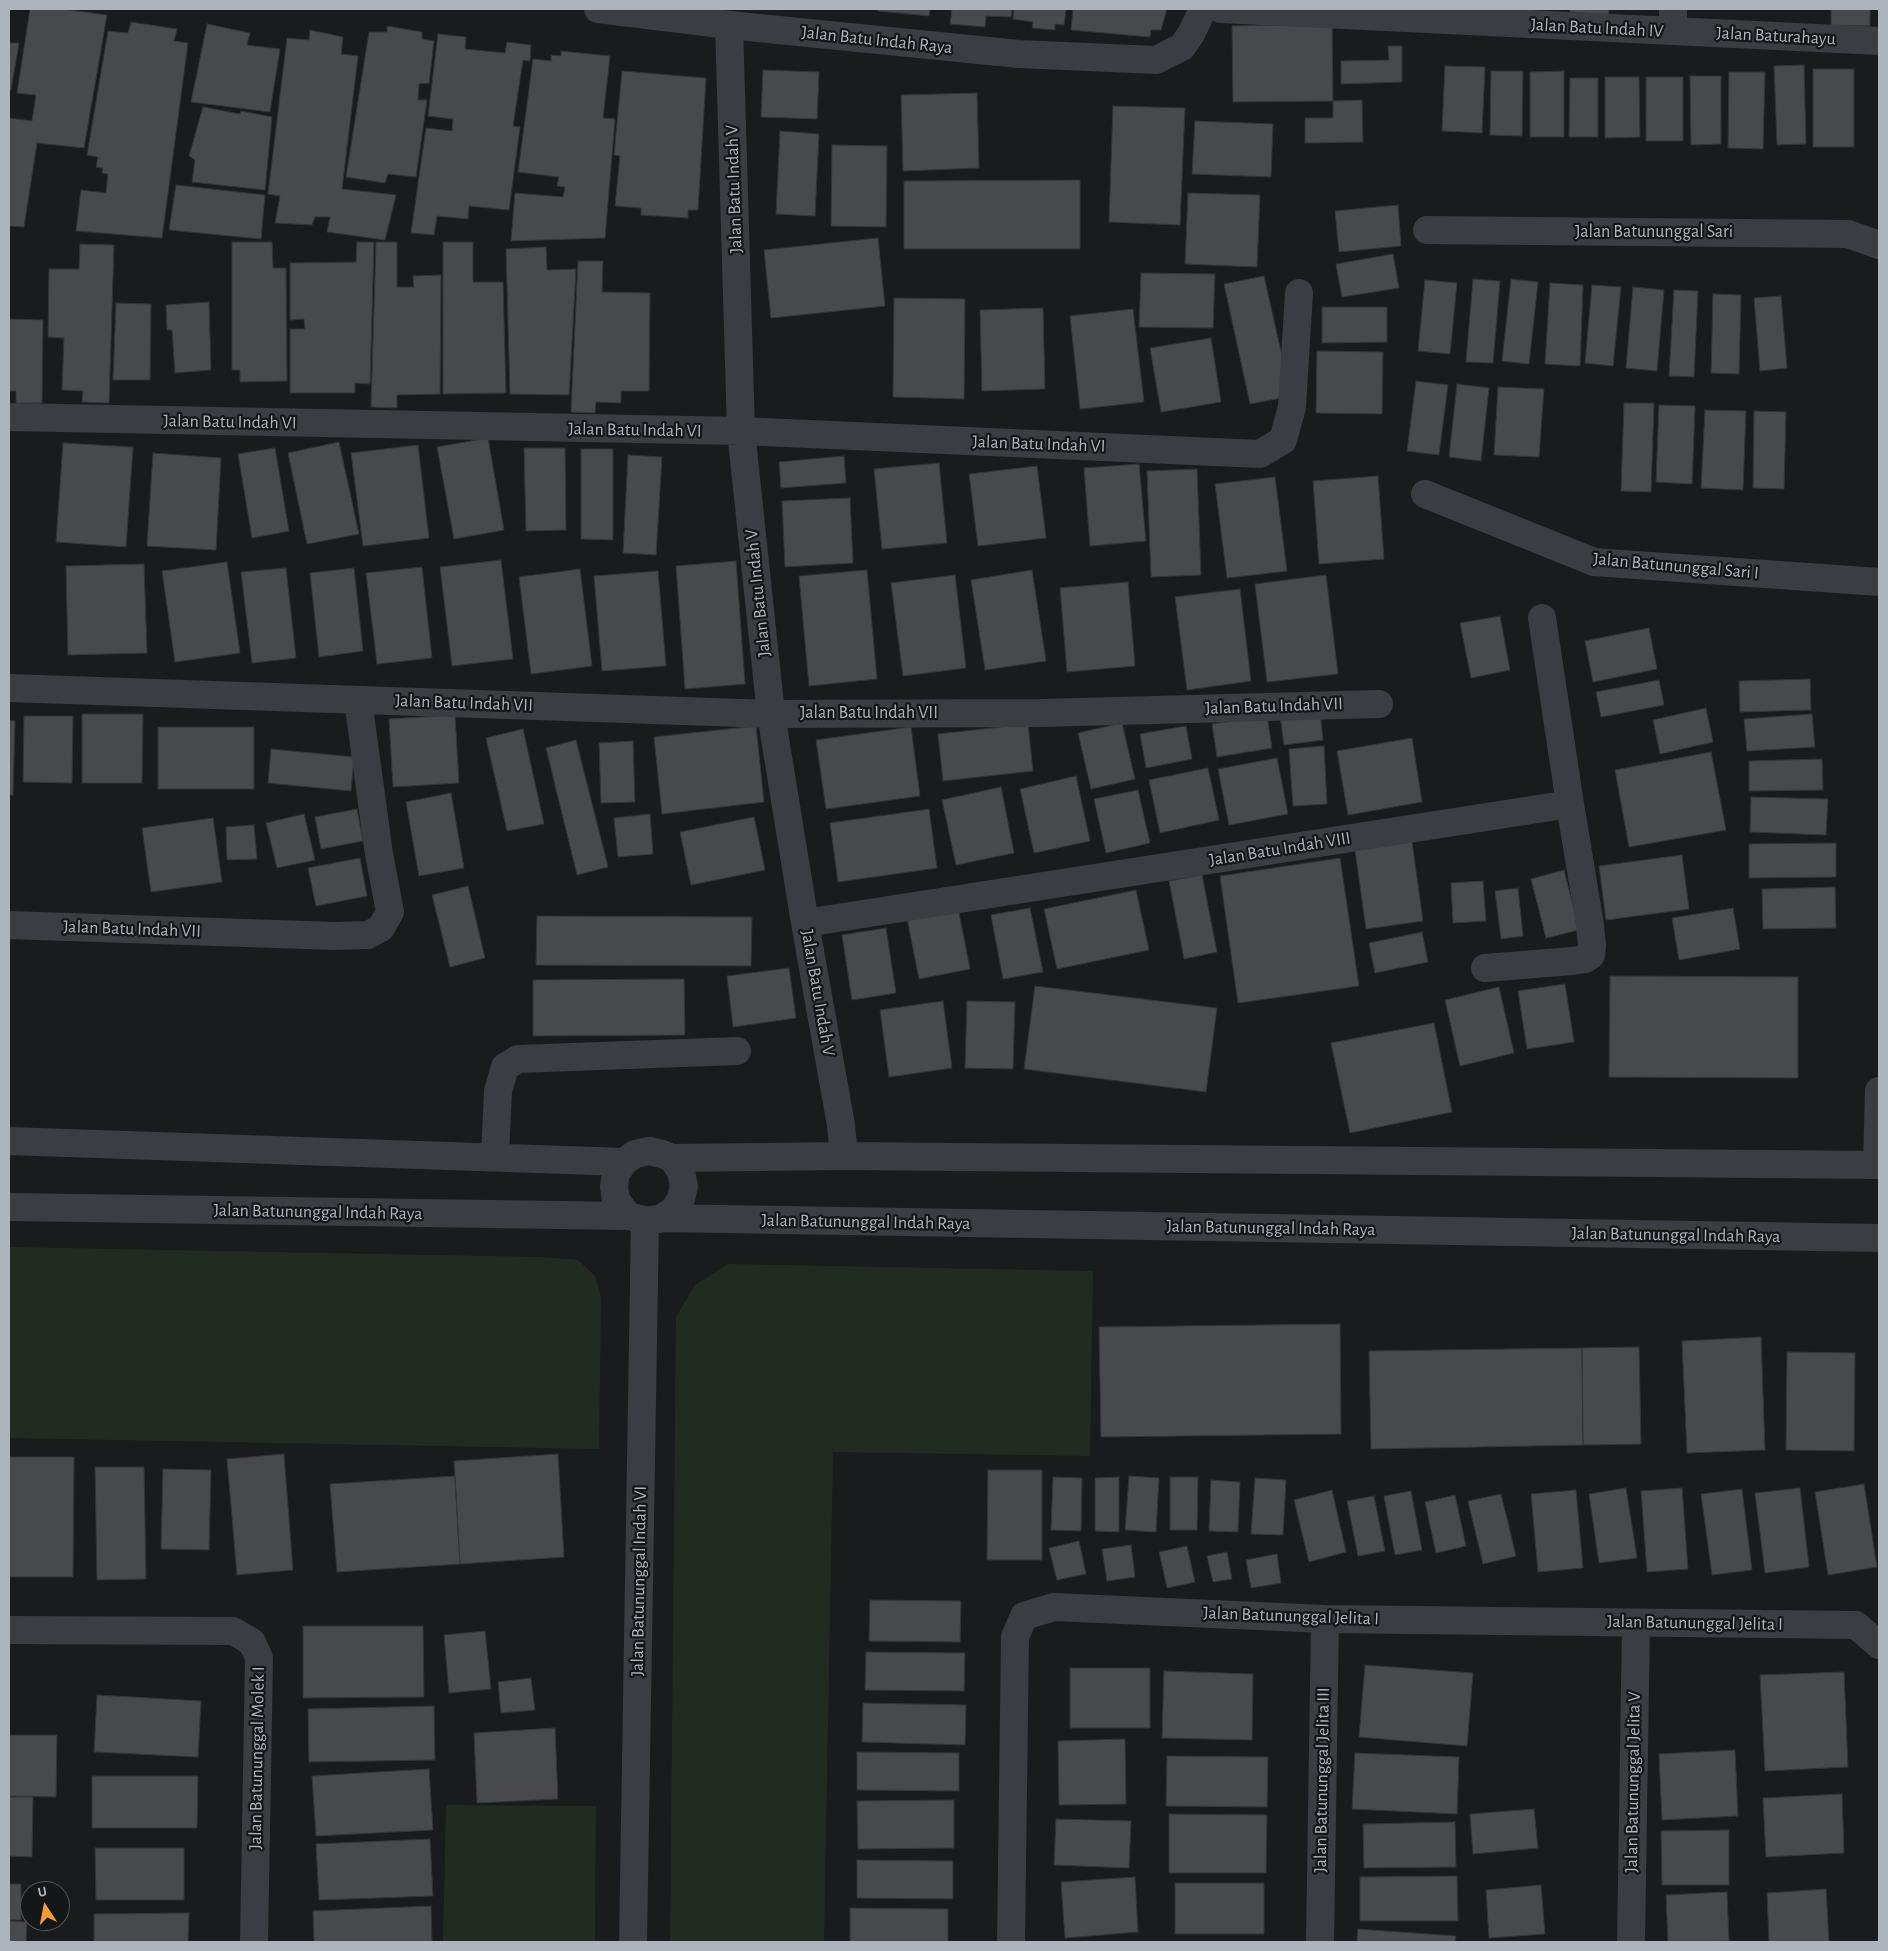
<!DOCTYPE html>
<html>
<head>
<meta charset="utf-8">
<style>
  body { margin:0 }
  #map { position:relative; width:1888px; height:1951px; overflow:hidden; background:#1a1b1d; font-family:"Alegreya Sans",sans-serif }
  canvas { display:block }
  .frame { position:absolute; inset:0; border:10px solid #adb4bc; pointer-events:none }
  .north { position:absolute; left:20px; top:1881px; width:50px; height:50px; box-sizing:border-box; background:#151618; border:1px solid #52555a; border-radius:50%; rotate:349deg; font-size:14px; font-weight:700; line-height:20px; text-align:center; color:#adb4bc }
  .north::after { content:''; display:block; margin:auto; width:18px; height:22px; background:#f49a3b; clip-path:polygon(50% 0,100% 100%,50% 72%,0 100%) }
</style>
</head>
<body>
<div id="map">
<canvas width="1888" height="1951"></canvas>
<div class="frame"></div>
<div class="north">U</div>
</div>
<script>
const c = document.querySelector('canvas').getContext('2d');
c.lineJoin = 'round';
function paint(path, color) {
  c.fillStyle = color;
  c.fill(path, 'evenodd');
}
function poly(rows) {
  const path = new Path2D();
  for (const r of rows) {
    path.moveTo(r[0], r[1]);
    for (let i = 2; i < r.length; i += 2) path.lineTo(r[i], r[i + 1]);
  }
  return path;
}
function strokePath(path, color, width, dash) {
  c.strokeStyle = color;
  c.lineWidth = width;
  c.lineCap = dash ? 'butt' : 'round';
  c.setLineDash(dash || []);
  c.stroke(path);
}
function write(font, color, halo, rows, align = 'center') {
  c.font = font + ' "Alegreya Sans",sans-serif';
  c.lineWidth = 4.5;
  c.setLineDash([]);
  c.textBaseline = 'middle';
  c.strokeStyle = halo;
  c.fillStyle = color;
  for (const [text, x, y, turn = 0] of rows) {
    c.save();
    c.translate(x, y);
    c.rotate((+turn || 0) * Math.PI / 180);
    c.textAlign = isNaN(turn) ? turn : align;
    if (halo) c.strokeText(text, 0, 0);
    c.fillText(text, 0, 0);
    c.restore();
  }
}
const green = poly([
  [9,1247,540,1257,578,1260,595,1276,601,1298,599,1449,9,1438],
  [728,1264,1093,1271,1090,1456,833,1452,824,1942,670,1942,676,1317,695,1285],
  [446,1805,596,1806,595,1942,443,1942]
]);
const building = poly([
  [30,9,62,9,107,15,84,148,37,143,24,227,9,226,9,118,32,121,36,95,17,93,30,9],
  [878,9,930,9,929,16,878,11,878,9],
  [944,9,1012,9,1011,17,986,16,985,27,950,24,952,10,944,9],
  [1014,9,1066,9,1064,25,1055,24,1055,30,1032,28,1033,22,1013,19,1014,9],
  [1073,9,1167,9,1161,30,1151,30,1150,37,1071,30,1073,9],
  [1570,9,1609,9,1608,15,1570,12,1570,9],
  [1831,9,1870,9,1870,26,1831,25,1831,9],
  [131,22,177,29,174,41,188,43,162,238,76,231,81,190,106,193,108,174,102,173,103,168,96,167,98,157,87,155,108,31,128,33,131,22],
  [207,24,250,33,247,45,280,49,270,112,191,102,207,24],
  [1332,24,1333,101,1233,102,1232,26,1332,24],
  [387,26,422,32,422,39,434,41,429,83,419,84,418,100,427,100,416,177,388,174,385,183,346,177,369,32,387,32,387,26],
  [310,30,343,37,341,54,358,56,342,189,396,195,385,240,327,232,330,217,315,217,312,225,275,223,280,196,268,194,287,38,309,40,310,30],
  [438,34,466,37,465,49,505,53,507,42,531,45,530,61,523,60,513,126,520,127,509,210,469,206,468,219,437,216,434,235,411,233,426,128,452,131,453,119,428,116,438,34],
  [9,43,19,43,11,90,9,90,9,43],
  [1388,46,1402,46,1402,82,1341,84,1341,61,1389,60,1388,46],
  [561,51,610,56,603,118,615,119,605,238,511,241,515,193,563,197,565,187,557,186,559,177,518,172,533,59,551,61,551,55,561,56,561,51],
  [1804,65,1806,144,1777,145,1774,66,1804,65],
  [1445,66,1485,67,1482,133,1442,131,1445,66],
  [1813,69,1854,69,1854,147,1813,147,1813,69],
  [763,70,819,72,817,119,761,117,763,70],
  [622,71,706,78,698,210,688,210,688,218,641,215,641,208,615,206,620,156,614,155,622,71],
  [1491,71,1523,71,1522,136,1490,135,1491,71],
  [1564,71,1564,137,1530,137,1530,72,1564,71],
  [1729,72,1765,72,1763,149,1728,148,1729,72],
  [1690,76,1721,76,1721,144,1691,145,1690,76],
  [1605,77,1639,77,1640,137,1605,138,1605,77],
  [1646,77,1683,77,1683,141,1646,141,1646,77],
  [1570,78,1598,78,1598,137,1569,137,1570,78],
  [977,93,979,168,903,171,901,95,977,93],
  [1362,100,1363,142,1305,143,1305,118,1333,118,1333,101,1362,100],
  [1113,106,1185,108,1180,225,1109,222,1113,106],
  [203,107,240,114,241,111,272,117,265,190,192,182,195,160,189,156,203,107],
  [1195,121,1273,124,1271,177,1192,174,1195,121],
  [780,131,819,134,815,216,776,214,780,131],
  [832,145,887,146,886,227,831,226,832,145],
  [1080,180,1080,249,904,249,904,181,1080,180],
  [176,185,265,195,261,239,169,230,176,185],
  [1188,193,1260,195,1257,267,1185,264,1188,193],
  [1398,205,1401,246,1339,252,1335,211,1398,205],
  [878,238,885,306,771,318,764,250,878,238],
  [232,242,272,242,273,268,286,268,287,381,240,382,240,370,232,370,232,242],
  [357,242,374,242,370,384,355,383,355,393,290,393,290,329,305,329,304,319,290,320,290,263,356,262,357,242],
  [376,242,397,242,397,287,414,287,413,276,441,275,440,394,397,395,397,408,371,407,376,242],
  [443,242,473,242,473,282,503,282,506,393,443,394,443,242],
  [80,244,114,245,109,403,82,402,83,391,62,390,64,338,48,337,49,269,79,269,80,244],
  [546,247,547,270,576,269,569,395,510,394,506,249,546,247],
  [1393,254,1399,288,1342,297,1336,264,1393,254],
  [578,261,603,261,602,292,650,293,649,391,621,391,621,403,596,402,595,413,571,412,578,261],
  [1141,273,1215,274,1213,328,1139,327,1141,273],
  [1264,276,1291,396,1250,404,1224,284,1264,276],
  [1473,279,1500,281,1493,363,1466,362,1473,279],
  [1511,279,1538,282,1529,364,1502,361,1511,279],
  [1425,280,1457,283,1450,354,1418,351,1425,280],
  [1550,283,1583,285,1580,366,1545,364,1550,283],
  [1592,285,1621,287,1613,366,1585,363,1592,285],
  [1633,287,1664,290,1657,371,1626,368,1633,287],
  [1674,290,1698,291,1694,377,1669,376,1674,290],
  [1713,294,1741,295,1739,374,1711,373,1713,294],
  [1781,296,1787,368,1760,371,1754,298,1781,296],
  [894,298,965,299,964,399,893,397,894,298],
  [209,302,211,370,175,373,172,330,167,330,166,305,209,302],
  [116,303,151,304,150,380,113,380,116,303],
  [1322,307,1387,307,1387,342,1322,343,1322,307],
  [1043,308,1045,389,982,391,980,310,1043,308],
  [1133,309,1144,402,1080,409,1070,316,1133,309],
  [9,319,43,320,42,403,16,403,16,391,9,391,9,319],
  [1211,338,1221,402,1161,412,1150,348,1211,338],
  [1317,351,1383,352,1382,414,1316,413,1317,351],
  [1416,381,1448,385,1439,455,1407,451,1416,381],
  [1457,384,1489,388,1481,461,1449,457,1457,384],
  [1498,387,1544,389,1539,457,1494,455,1498,387],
  [1624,403,1654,403,1651,492,1621,491,1624,403],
  [1659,405,1695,406,1692,484,1656,482,1659,405],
  [1705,410,1746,411,1743,490,1701,488,1705,410],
  [1754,411,1786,412,1784,489,1753,488,1754,411],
  [488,438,504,530,454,539,437,447,488,438],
  [339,442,359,534,307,544,288,453,339,442],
  [63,443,133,447,126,547,56,542,63,443],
  [418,445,429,538,363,546,351,453,418,445],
  [275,448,289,531,252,538,238,454,275,448],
  [524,448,565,448,566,530,526,531,524,448],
  [581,449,613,449,613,540,581,539,581,449],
  [153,453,221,458,216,550,147,546,153,453],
  [628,455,662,457,656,555,623,553,628,455],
  [844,456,846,483,781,488,779,462,844,456],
  [939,463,947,543,882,549,874,469,939,463],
  [1139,464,1146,541,1090,546,1084,468,1139,464],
  [1037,466,1046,538,978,546,969,474,1037,466],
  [1197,469,1201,575,1151,577,1147,471,1197,469],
  [1378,476,1384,559,1319,564,1313,481,1378,476],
  [1275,477,1287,571,1227,578,1215,484,1275,477],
  [850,498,853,563,785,567,782,501,850,498],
  [501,560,513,659,452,666,440,567,501,560],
  [736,561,745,684,685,689,676,566,736,561],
  [227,562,240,653,175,662,162,571,227,562],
  [144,564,147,653,68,655,66,566,144,564],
  [422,567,432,658,377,664,366,573,422,567],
  [286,568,296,658,252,663,241,572,286,568],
  [354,568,363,651,319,657,310,573,354,568],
  [580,569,592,666,531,674,519,577,580,569],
  [867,570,877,679,809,686,799,576,867,570],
  [1032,570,1046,661,985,670,971,580,1032,570],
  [658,571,666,666,602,671,594,576,658,571],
  [955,575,966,668,903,676,891,583,955,575],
  [1326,575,1338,674,1267,682,1255,584,1326,575],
  [1128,582,1135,666,1067,672,1060,588,1128,582],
  [1240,589,1251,681,1187,690,1175,597,1240,589],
  [1500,616,1510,670,1471,678,1460,623,1500,616],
  [1649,628,1657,669,1593,682,1585,641,1649,628],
  [1810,679,1811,710,1740,712,1739,681,1810,679],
  [1659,680,1664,705,1601,717,1596,692,1659,680],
  [1706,708,1713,742,1660,754,1653,720,1706,708],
  [1320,712,1323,740,1284,745,1280,716,1320,712],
  [82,714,143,714,142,783,82,783,82,714],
  [1812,714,1815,747,1747,751,1744,719,1812,714],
  [455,715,459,783,393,787,389,719,455,715],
  [24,716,73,716,72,783,23,782,24,716],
  [1267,716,1272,748,1217,757,1212,724,1267,716],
  [9,720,15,721,13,795,9,795,9,720],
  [1122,723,1135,779,1091,789,1078,733,1122,723],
  [1028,724,1033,771,943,781,938,734,1028,724],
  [756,726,764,802,662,814,654,737,756,726],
  [1186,726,1192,759,1146,768,1140,734,1186,726],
  [158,727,254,727,254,789,158,789,158,727],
  [911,727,920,796,826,809,816,740,911,727],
  [523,729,544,824,507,831,486,738,523,729],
  [1412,738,1422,802,1348,815,1337,751,1412,738],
  [576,740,608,867,577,875,546,748,576,740],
  [633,741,635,802,601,803,599,743,633,741],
  [1324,746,1327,804,1293,806,1289,749,1324,746],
  [271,749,354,757,351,791,268,783,271,749],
  [1711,752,1726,830,1629,847,1615,770,1711,752],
  [1277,758,1288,814,1229,825,1218,769,1277,758],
  [1822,759,1823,790,1749,791,1749,761,1822,759],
  [1208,768,1219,820,1160,833,1149,780,1208,768],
  [1076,776,1090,841,1034,853,1020,789,1076,776],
  [1001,787,1014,853,956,865,942,800,1001,787],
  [1138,790,1150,843,1106,853,1094,799,1138,790],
  [451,793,464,868,419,876,406,802,451,793],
  [1751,797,1828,799,1826,835,1750,832,1751,797],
  [357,809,363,841,321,849,315,817,357,809],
  [929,809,937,868,838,882,830,823,929,809],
  [304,814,315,860,277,868,266,823,304,814],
  [650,814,653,854,618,857,614,818,650,814],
  [754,817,765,870,691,885,680,832,754,817],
  [213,818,222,882,151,892,142,828,213,818],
  [254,825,257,859,227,860,226,827,254,825],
  [1412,842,1423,921,1366,929,1355,850,1412,842],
  [1836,843,1836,877,1749,878,1749,844,1836,843],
  [1682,855,1689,909,1606,920,1599,866,1682,855],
  [360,858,367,896,316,906,308,868,360,858],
  [1340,858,1359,986,1238,1003,1220,876,1340,858],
  [1564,870,1579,930,1546,938,1531,879,1564,870],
  [1202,875,1217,952,1184,959,1169,881,1202,875],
  [1483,881,1486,921,1453,923,1451,883,1483,881],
  [468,886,485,958,450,967,432,895,468,886],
  [1835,887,1836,928,1763,929,1762,889,1835,887],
  [1518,888,1523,936,1501,939,1495,891,1518,888],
  [1136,890,1149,950,1057,969,1044,909,1136,890],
  [958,908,970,969,919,979,907,918,958,908],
  [1030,908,1043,972,1003,979,991,915,1030,908],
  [1733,908,1740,949,1679,960,1672,918,1733,908],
  [537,916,752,917,751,966,536,965,537,916],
  [886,928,896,993,852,1000,842,935,886,928],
  [1422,932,1428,962,1375,973,1369,943,1422,932],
  [789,968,796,1018,733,1027,727,976,789,968],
  [1610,976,1798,977,1798,1078,1609,1077,1610,976],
  [684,979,685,1035,533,1036,533,980,684,979],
  [1565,984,1574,1042,1527,1049,1518,991,1565,984],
  [1035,986,1217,1008,1206,1092,1024,1069,1035,986],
  [1499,987,1514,1053,1460,1066,1445,1000,1499,987],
  [943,1001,952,1068,889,1077,880,1010,943,1001],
  [967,1001,1015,1002,1013,1069,965,1068,967,1001],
  [1434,1023,1452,1112,1350,1133,1331,1043,1434,1023],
  [1340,1324,1341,1434,1101,1437,1099,1327,1340,1324],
  [1761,1337,1765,1450,1687,1453,1682,1341,1761,1337],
  [1639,1347,1641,1444,1583,1445,1582,1348,1639,1347],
  [1582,1348,1583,1445,1371,1449,1369,1351,1582,1348],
  [1787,1352,1855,1353,1854,1451,1786,1450,1787,1352],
  [284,1454,293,1570,237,1575,227,1459,284,1454],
  [558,1454,564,1557,460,1564,454,1461,558,1454],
  [9,1457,74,1457,73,1577,9,1577,9,1457],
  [95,1467,144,1467,146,1579,97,1580,95,1467],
  [163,1469,211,1470,209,1550,161,1549,163,1469],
  [988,1470,1042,1470,1042,1560,987,1560,988,1470],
  [455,1476,460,1564,337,1572,330,1484,455,1476],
  [1129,1476,1159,1478,1156,1532,1125,1530,1129,1476],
  [1053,1477,1082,1478,1081,1531,1051,1530,1053,1477],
  [1119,1477,1119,1532,1095,1531,1095,1478,1119,1477],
  [1170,1477,1198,1477,1197,1530,1170,1530,1170,1477],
  [1255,1478,1286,1480,1283,1535,1251,1534,1255,1478],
  [1211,1480,1240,1482,1238,1532,1209,1531,1211,1480],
  [1864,1484,1877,1567,1828,1575,1815,1492,1864,1484],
  [1626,1488,1637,1558,1599,1563,1589,1494,1626,1488],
  [1682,1488,1688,1569,1647,1572,1641,1491,1682,1488],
  [1800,1488,1809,1567,1765,1573,1755,1493,1800,1488],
  [1742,1489,1752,1570,1712,1575,1701,1494,1742,1489],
  [1332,1490,1346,1552,1309,1562,1294,1500,1332,1490],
  [1576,1490,1583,1568,1538,1572,1531,1494,1576,1490],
  [1411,1491,1422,1550,1395,1555,1384,1496,1411,1491],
  [1501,1494,1516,1556,1483,1564,1468,1501,1501,1494],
  [1455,1495,1466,1546,1436,1553,1425,1502,1455,1495],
  [1374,1496,1385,1551,1358,1556,1347,1501,1374,1496],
  [1079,1541,1086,1574,1057,1580,1049,1548,1079,1541],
  [1131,1545,1135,1577,1107,1581,1102,1549,1131,1545],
  [1187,1546,1195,1582,1167,1588,1159,1552,1187,1546],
  [1227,1552,1232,1579,1213,1582,1207,1556,1227,1552],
  [1277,1554,1281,1583,1251,1588,1246,1560,1277,1554],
  [870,1600,961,1601,960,1642,869,1641,870,1600],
  [303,1626,423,1626,424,1697,303,1698,303,1626],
  [485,1631,491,1689,449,1693,444,1635,485,1631],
  [866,1652,965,1653,964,1691,865,1690,866,1652],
  [1365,1665,1473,1673,1467,1746,1359,1737,1365,1665],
  [1070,1668,1150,1668,1150,1728,1070,1728,1070,1668],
  [1164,1671,1253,1674,1252,1740,1162,1738,1164,1671],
  [1844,1672,1848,1767,1765,1771,1760,1675,1844,1672],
  [531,1678,535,1710,501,1713,498,1682,531,1678],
  [97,1695,201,1701,198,1757,94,1752,97,1695],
  [863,1703,966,1705,965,1745,862,1742,863,1703],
  [434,1706,435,1760,309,1762,308,1709,434,1706],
  [555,1728,558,1799,477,1803,474,1733,555,1728],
  [9,1735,57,1735,56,1797,9,1796,9,1735],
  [1125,1739,1126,1804,1059,1805,1058,1741,1125,1739],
  [1735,1750,1738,1816,1662,1820,1659,1754,1735,1750],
  [857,1752,959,1753,959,1791,857,1790,857,1752],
  [1355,1753,1459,1757,1457,1814,1352,1809,1355,1753],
  [1167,1756,1268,1757,1267,1807,1166,1806,1167,1756],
  [429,1769,433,1830,316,1836,312,1776,429,1769],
  [92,1776,198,1776,197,1828,92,1828,92,1776],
  [1842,1794,1844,1853,1766,1857,1763,1798,1842,1794],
  [9,1797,33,1797,32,1857,9,1856,9,1797],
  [954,1800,954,1848,858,1849,857,1801,954,1800],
  [1534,1809,1538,1848,1473,1854,1470,1814,1534,1809],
  [1169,1814,1267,1815,1266,1873,1169,1873,1169,1814],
  [1056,1819,1131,1821,1129,1868,1054,1865,1056,1819],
  [1455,1822,1456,1867,1364,1868,1363,1824,1455,1822],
  [1729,1830,1729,1885,1662,1885,1661,1831,1729,1830],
  [430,1839,433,1896,319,1900,316,1844,430,1839],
  [95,1848,184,1848,184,1900,96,1900,95,1848],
  [857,1860,953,1861,953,1899,857,1898,857,1860],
  [1457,1876,1458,1921,1360,1921,1360,1877,1457,1876],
  [1135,1877,1138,1932,1065,1938,1061,1882,1135,1877],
  [1175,1883,1264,1883,1264,1934,1175,1934,1175,1883],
  [9,1884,21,1884,21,1920,9,1920,9,1884],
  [1541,1885,1545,1934,1489,1938,1486,1890,1541,1885],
  [1826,1889,1829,1942,1769,1942,1767,1893,1826,1889],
  [1727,1892,1729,1941,1668,1942,1666,1895,1727,1892],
  [431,1906,432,1942,314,1942,313,1911,431,1906],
  [850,1908,948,1909,948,1942,850,1942,850,1908],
  [189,1913,188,1942,94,1942,94,1914,189,1913],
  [9,1921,27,1922,26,1942,9,1942,9,1921],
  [1358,1929,1456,1936,1455,1942,1357,1942,1358,1929]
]);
const minor = poly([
  [598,9,729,25,1019,54,1156,60,1182,47,1191,34,1203,9],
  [1221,9,1879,41],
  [729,25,741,431,771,714,805,923,841,1125,844,1156],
  [1673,31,1673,9],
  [1427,230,1848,234,1879,245],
  [9,417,741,431,1260,454,1283,440,1292,407,1299,293],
  [1425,494,1594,562,1879,582],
  [9,688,771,714,1041,713,1379,704],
  [805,923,1570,804,1542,618],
  [9,925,335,936,368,935,381,928,390,912,379,854,358,700],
  [1485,968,1572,961,1585,959,1591,955,1592,946,1590,925,1570,804],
  [9,1141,624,1162],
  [649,1151,662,1154,672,1158,681,1172,684,1186,681,1199,674,1210,662,1218,649,1221,628,1216,616,1200,614,1187,616,1173,624,1162,635,1154,649,1151],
  [495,1156,498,1091,505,1067,518,1059,737,1051],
  [672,1158,844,1156,1879,1165],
  [1877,1165,1879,1091],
  [9,1207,628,1216],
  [662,1218,1879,1238],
  [9,1630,233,1631,252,1642,259,1658,254,1942],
  [633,1942,645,1220],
  [1011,1942,1015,1637,1024,1616,1054,1607,1325,1619,1856,1625,1879,1645],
  [1320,1942,1325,1619],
  [1631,1942,1636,1623]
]);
const streetNames = [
  ["Jalan Batu Indah IV",1597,28,3],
  ["Jalan Baturahayu",1776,36,3],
  ["Jalan Batu Indah Raya",877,40,6],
  ["Jalan Batu Indah V",734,189,-92],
  ["Jalan Batununggal Sari",1654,232],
  ["Jalan Batu Indah VI",230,422,1],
  ["Jalan Batu Indah VI",635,430,1],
  ["Jalan Batu Indah VI",1039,444,2],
  ["Jalan Batununggal Sari I",1676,566,5],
  ["Jalan Batu Indah V",758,593,-96],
  ["Jalan Batu Indah VII",464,703,2],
  ["Jalan Batu Indah VII",1274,706,-2],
  ["Jalan Batu Indah VII",869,713],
  ["Jalan Batu Indah VIII",1280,849,-9],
  ["Jalan Batu Indah VII",132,929,2],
  ["Jalan Batu Indah V",818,993,80],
  ["Jalan Batununggal Indah Raya",318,1212,1],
  ["Jalan Batununggal Indah Raya",866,1222,1],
  ["Jalan Batununggal Indah Raya",1271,1228,1],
  ["Jalan Batununggal Indah Raya",1676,1235,1],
  ["Jalan Batununggal Indah VI",639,1581,-89],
  ["Jalan Batununggal Jelita I",1291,1616,2],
  ["Jalan Batununggal Jelita I",1695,1623,1],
  ["Jalan Batununggal Molek I",257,1758,-89],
  ["Jalan Batununggal Jelita III",1322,1780,-89],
  ["Jalan Batununggal Jelita V",1633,1782,-89]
];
paint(green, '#222b22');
paint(building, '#47494d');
strokePath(building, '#343539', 1);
strokePath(minor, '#3b3d42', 28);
write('18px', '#adb4bc', '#151618', streetNames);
</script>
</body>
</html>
